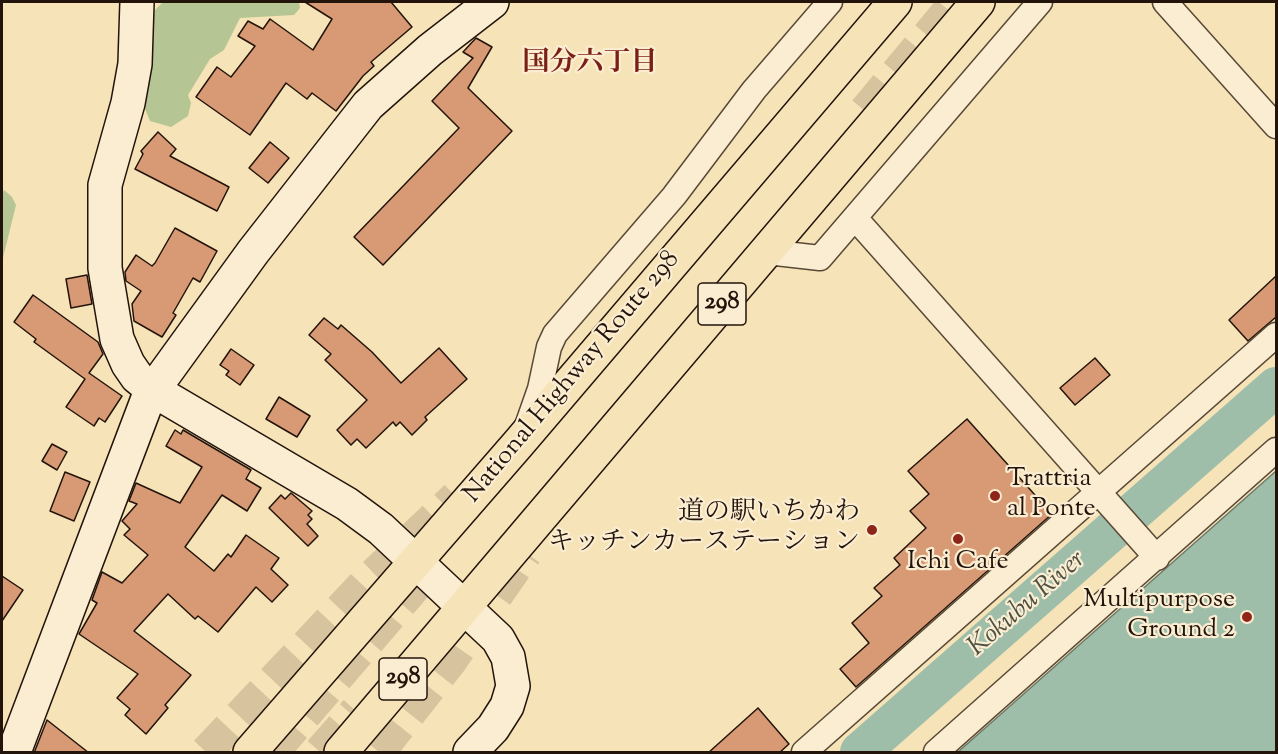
<!DOCTYPE html>
<html>
<head>
<meta charset="utf-8">
<style>
  body { margin:0 }
  #map { position:relative; width:1278px; height:754px; overflow:hidden; background:#f7e3b8; font-family:"Sorts Mill Goudy",serif }
  canvas { display:block }
  .frame { position:absolute; inset:0; border:3px solid #23140b; pointer-events:none }
</style>
</head>
<body>
<div id="map">
<canvas width="1278" height="754"></canvas>
<div class="frame"></div>
</div>
<script>
const c = document.querySelector('canvas').getContext('2d');
c.lineJoin = 'round';
function paint(path, color) {
  c.fillStyle = color;
  c.fill(path, 'evenodd');
}
function poly(rows) {
  const path = new Path2D();
  for (const r of rows) {
    path.moveTo(r[0], r[1]);
    for (let i = 2; i < r.length; i += 2) path.lineTo(r[i], r[i + 1]);
  }
  return path;
}
function strokePath(path, color, width, dash) {
  c.strokeStyle = color;
  c.lineWidth = width;
  c.lineCap = dash ? 'butt' : 'round';
  c.setLineDash(dash || []);
  c.stroke(path);
}
function write(font, color, halo, rows, align = 'center') {
  c.font = font + ' "Sorts Mill Goudy","Noto Serif JP",serif';
  c.lineWidth = 4.5;
  c.setLineDash([]);
  c.textBaseline = 'middle';
  c.strokeStyle = halo;
  c.fillStyle = color;
  for (const [text, x, y, turn = 0] of rows) {
    c.save();
    c.translate(x, y);
    c.rotate((+turn || 0) * Math.PI / 180);
    c.textAlign = isNaN(turn) ? turn : align;
    if (halo) c.strokeText(text, 0, 0);
    c.fillText(text, 0, 0);
    c.restore();
  }
}
const green = poly([
  [163,2,299,2,300,8,294,15,240,18,224,50,210,59,188,95,191,103,188,116,171,127,150,121,143,104,151,19,154,11],
  [4,190,12,197,16,205,2,262,2,194]
]);
const water = poly([
  [1276,471,1276,752,958,752,1276,471]
]);
const river = poly([
  [860,752,1276,387]
]);
const building = poly([
  [305,2,391,2,412,27,371,62,374,66,363,76,336,111,312,93,307,99,286,83,250,135,196,97,217,67,231,77,255,46,238,36,248,21,263,29,270,19,313,50,332,19,305,2],
  [476,38,492,47,468,88,512,131,383,265,354,237,459,128,432,101,473,58,463,52,476,38],
  [158,132,176,149,170,156,229,187,217,211,135,169,143,154,141,151,158,132],
  [270,142,289,158,268,183,249,168,270,142],
  [175,228,217,251,200,282,193,278,173,313,176,315,162,337,134,321,132,304,141,291,126,281,125,272,136,255,152,266,155,263,175,228],
  [87,275,92,304,71,308,66,279,87,275],
  [1276,276,1276,317,1248,341,1229,320,1276,276],
  [33,295,98,342,103,354,89,373,122,396,105,422,99,418,94,426,66,407,85,379,34,342,36,339,14,322,33,295],
  [324,318,338,329,341,325,372,352,401,383,439,348,467,379,425,417,427,420,412,435,400,422,396,426,393,422,366,448,357,439,351,445,337,430,367,400,325,360,331,354,309,335,324,318],
  [231,349,254,365,240,385,226,375,229,371,220,365,231,349],
  [1095,358,1110,375,1075,405,1060,388,1095,358],
  [279,397,310,416,297,437,266,419,279,397],
  [967,419,1052,514,856,687,840,669,869,643,852,623,882,596,874,588,900,565,894,558,926,528,910,511,929,494,908,471,967,419],
  [175,430,181,434,183,430,251,470,246,479,261,488,247,511,222,495,185,547,214,571,228,554,231,557,246,535,279,558,271,569,288,585,272,602,256,587,218,632,198,616,195,619,168,594,134,631,191,675,165,705,168,708,146,734,125,715,130,709,117,698,138,674,79,634,97,603,92,600,102,572,122,583,148,555,124,535,130,529,122,521,137,504,129,501,136,483,180,503,202,467,166,446,175,430],
  [52,444,67,452,57,470,42,461,52,444],
  [65,472,90,482,74,521,50,511,65,472],
  [291,493,312,511,308,515,312,519,307,524,318,536,308,546,269,508,281,495,285,499,291,493],
  [2,576,23,590,2,621,2,576],
  [758,708,789,744,779,753,708,753,758,708],
  [47,720,89,753,34,753,47,720]
]);
const highwayTunnel = poly([
  [865,111,956,2],
  [206,752,366,582,456,497],
  [273,752,418,583],
  [320,752,356,711],
  [379,752,450,662,526,553]
]);
const street = poly([
  [1165,2,1276,126],
  [855,218,1157,558],
  [767,252,820,258,1040,2],
  [527,426,540,389,549,347,555,334,674,196,754,90,830,2],
  [804,752,1276,335],
  [936,752,1276,450]
]);
const secondary = poly([
  [137,2,135,64,128,103,105,185,105,268,117,339,128,364,137,377,153,390,347,504,381,529,498,639,508,657,513,686,507,706,493,728,470,752],
  [14,752,147,401,153,390,253,252,368,105,430,50,492,2]
]);
const highway = poly([
  [250,752,518,444,895,2],
  [341,752,978,2]
]);
const markers = [
  [995,496,6,"#8f2418"],
  [872,530,6,"#8f2418"],
  [958,539,6,"#8f2418"],
  [1247,617,6,"#8f2418"]
];
const shields = [
  [722,304,48],
  [403,679,48]
];
const shieldNames = [
  ["298",722,304],
  ["298",403,679]
];
const streetNames = [
  ["National Highway Route 298",573,378,-50]
];
const poiNames = [
  ["Trattria",1007,481,"left"],
  ["al Ponte",1007,511,"left"],
  ["道の駅いちかわ",860,515],
  ["キッチンカーステーション",860,545],
  ["Ichi Cafe",958,564,"center"],
  ["Multipurpose",1235,602],
  ["Ground 2",1235,632]
];
const neighbourhoodNames = [
  ["国分六丁目",590,65]
];
const waterNames = [
  ["Kokubu River",1028,605,-41]
];
paint(green, '#b6c594');
paint(water, '#9ebeaa');
strokePath(water, '#6d7a6a', 1.5);
strokePath(river, '#9ebeaa', 40);
paint(building, '#d79a74');
strokePath(building, '#23140b', 1.5);
strokePath(highwayTunnel, '#d7c49e', 33, [33, 16]);
strokePath(street, '#584836', 27);
strokePath(secondary, '#23140b', 36);
strokePath(highway, '#23140b', 36);
strokePath(street, '#faedd1', 24);
strokePath(secondary, '#faedd1', 33);
strokePath(highway, '#f7e3b8', 33);
for (const [x, y, r, color] of markers) {
  const dot = new Path2D();
  dot.arc(x, y, r, 0, 2 * Math.PI);
  c.fillStyle = color;
  c.fill(dot);
  strokePath(dot, '#faedd1', 2);
}
for (const [x, y, w] of shields) {
  const box = new Path2D();
  box.roundRect(x - w / 2, y - 21, w, 42, 4.5);
  c.fillStyle = '#faedd1';
  c.fill(box);
  strokePath(box, '#23140b', 1.5);
}
write('bold 24px', '#23140b', null, shieldNames);
write('26px', '#23140b', '#faedd1', streetNames);
write('26px', '#23140b', '#faedd1', poiNames, 'right');
write('bold 27px', '#7a1f14', '#faedd1', neighbourhoodNames);
write('italic 27px', '#4e5043', '#faedd1', waterNames);
</script>
</body>
</html>
